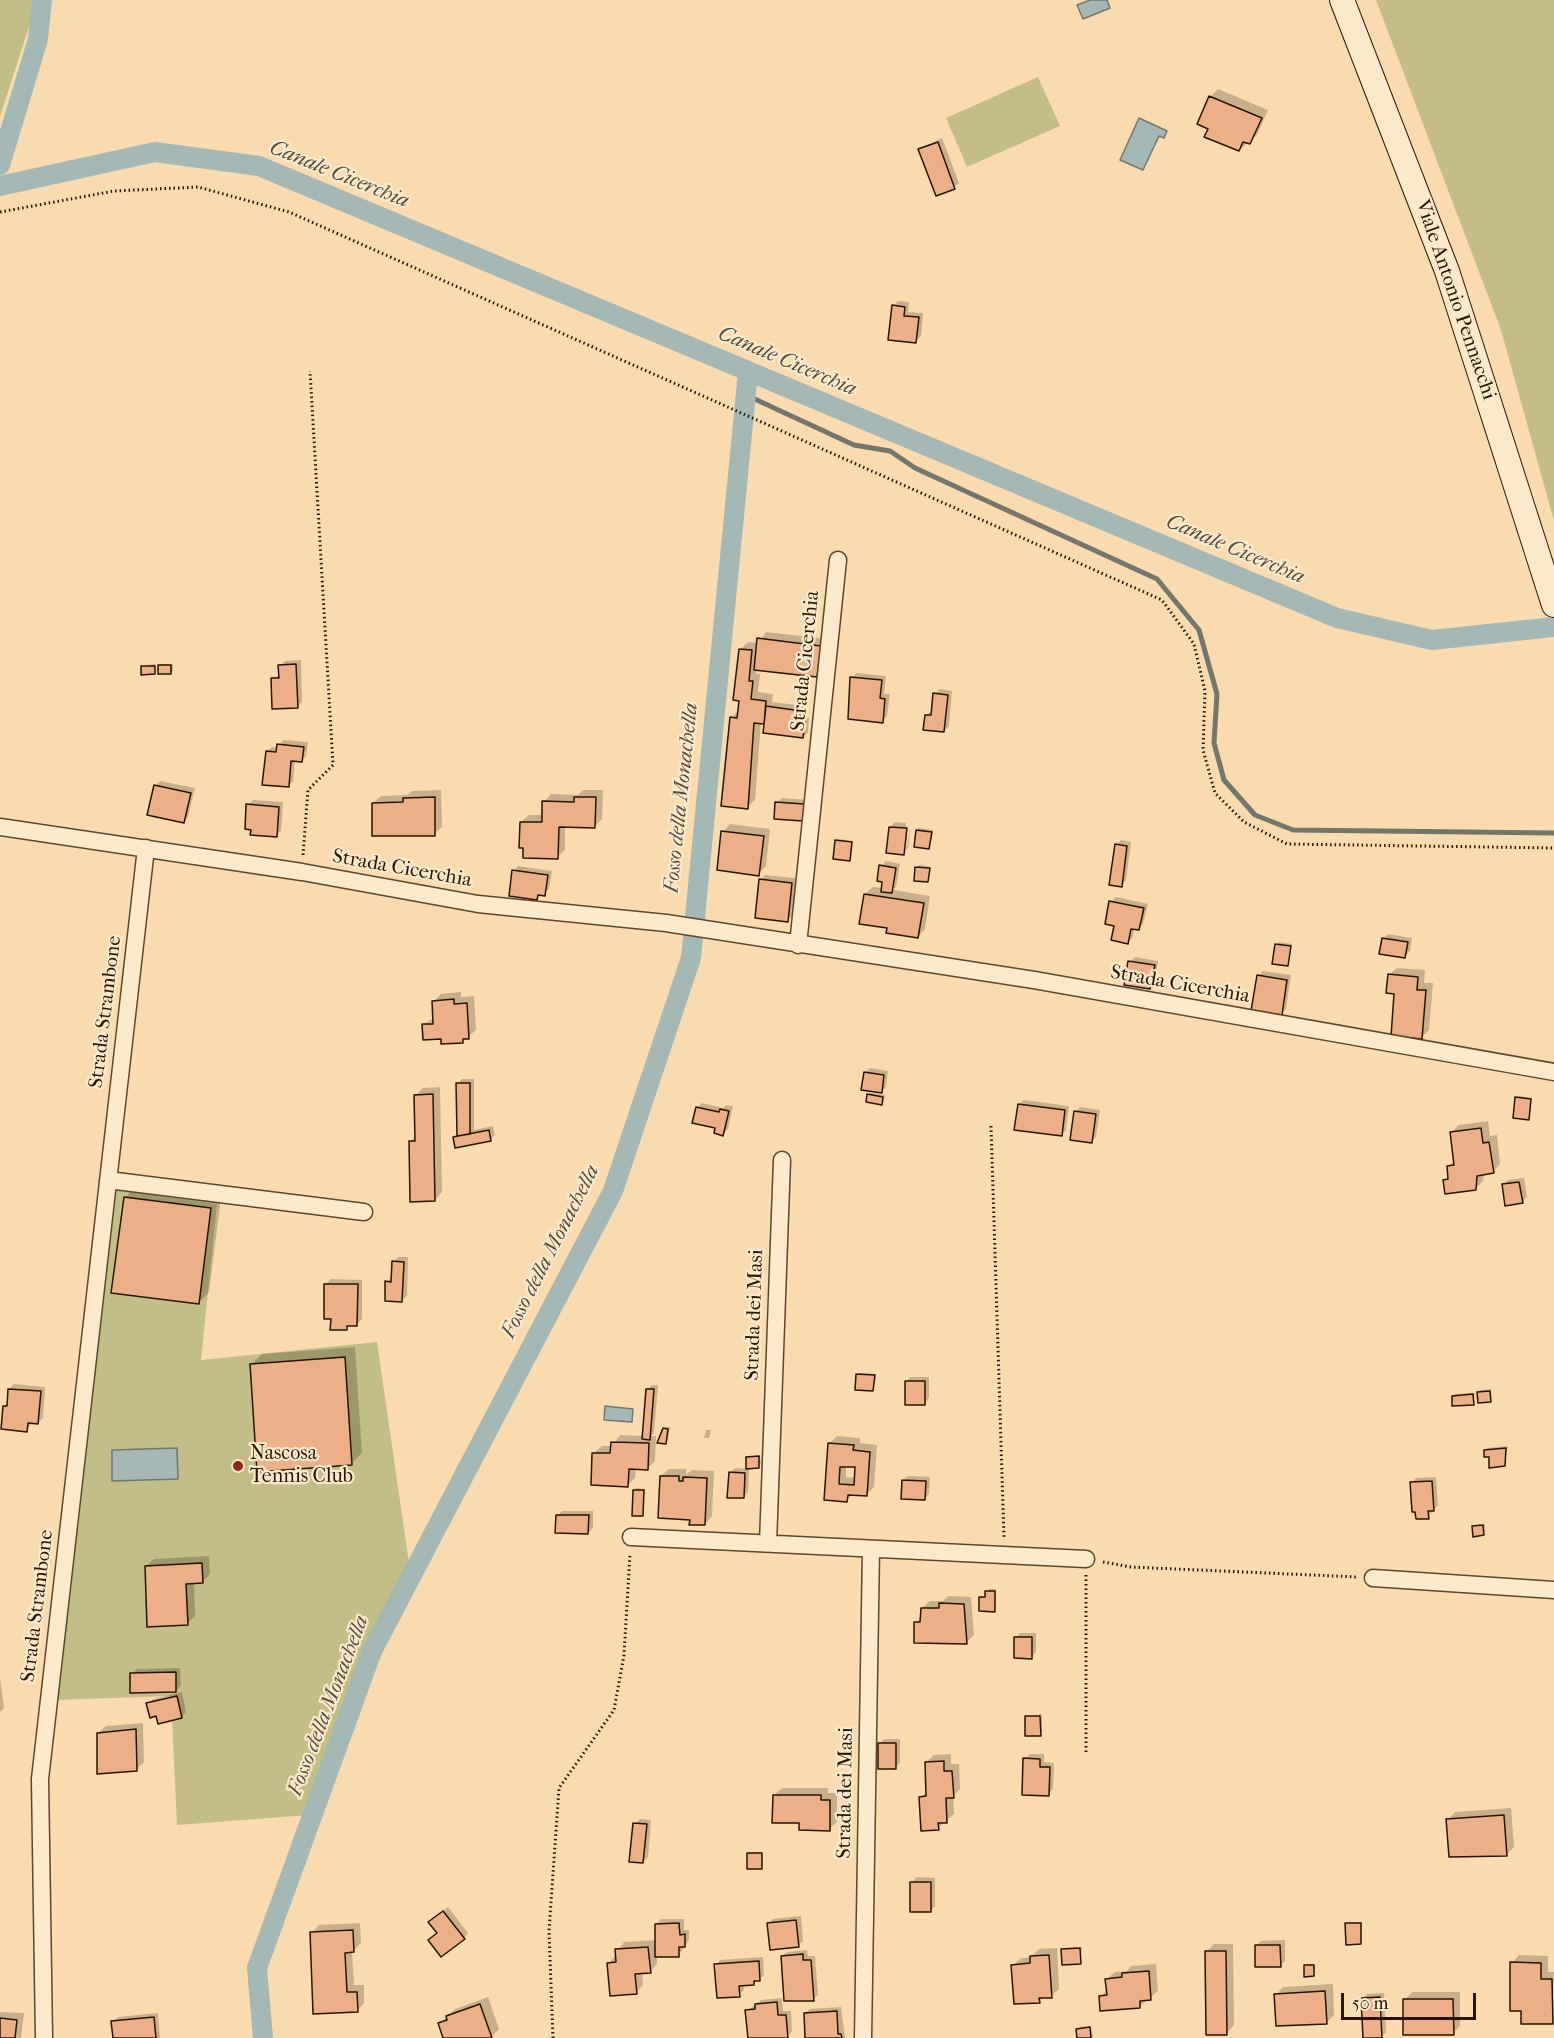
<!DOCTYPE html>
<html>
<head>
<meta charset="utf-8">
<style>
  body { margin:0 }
  #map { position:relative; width:1554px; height:2038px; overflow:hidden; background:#fadbaf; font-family:"IM FELL French Canon",serif }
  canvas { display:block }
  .scale { position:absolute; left:1341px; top:1993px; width:135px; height:27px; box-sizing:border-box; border:3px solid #271400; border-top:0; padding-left:8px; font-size:18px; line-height:21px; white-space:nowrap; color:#271400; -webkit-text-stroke:4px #fce8cb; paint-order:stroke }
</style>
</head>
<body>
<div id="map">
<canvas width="1554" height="2038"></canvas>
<div class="scale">50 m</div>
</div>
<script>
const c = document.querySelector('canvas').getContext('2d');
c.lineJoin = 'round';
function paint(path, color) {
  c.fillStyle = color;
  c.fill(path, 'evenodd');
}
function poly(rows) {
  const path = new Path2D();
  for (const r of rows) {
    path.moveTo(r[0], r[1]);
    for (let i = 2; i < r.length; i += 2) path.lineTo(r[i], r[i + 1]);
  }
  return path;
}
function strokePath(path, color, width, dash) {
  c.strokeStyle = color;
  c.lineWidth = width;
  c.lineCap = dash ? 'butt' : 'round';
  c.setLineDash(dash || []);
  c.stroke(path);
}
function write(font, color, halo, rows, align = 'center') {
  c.font = font + ' "IM FELL French Canon",serif';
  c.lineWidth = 4.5;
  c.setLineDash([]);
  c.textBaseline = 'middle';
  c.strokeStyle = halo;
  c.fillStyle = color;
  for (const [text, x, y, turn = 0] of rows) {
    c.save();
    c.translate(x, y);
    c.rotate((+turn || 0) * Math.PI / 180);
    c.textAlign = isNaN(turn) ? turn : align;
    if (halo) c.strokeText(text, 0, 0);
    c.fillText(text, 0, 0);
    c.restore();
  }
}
const green = poly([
  [0,0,33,0,34,11,0,117],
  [1376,0,1554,0,1554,521,1501,330],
  [1038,77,1060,126,967,167,946,118],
  [114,1190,217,1204,201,1360,377,1342,410,1570,368,1650,309,1815,177,1825,171,1696,55,1700]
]);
const water = poly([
  [1090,0,1107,0,1110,8,1083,19,1077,5,1090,0],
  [1139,118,1167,131,1164,138,1159,136,1143,170,1120,160,1139,118],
  [605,1406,633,1409,632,1422,604,1420,605,1406],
  [177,1448,178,1479,112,1481,112,1450,177,1448]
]);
const shadow = poly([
  [1218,89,1268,110,1257,135,1239,150,1199,123,1211,96],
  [942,138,959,183,954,187,920,149],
  [898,301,909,302,908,312,923,313,921,336,916,341,893,306],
  [766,632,828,639,824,668,817,676,756,669,756,674,760,674,758,692,773,694,772,702,805,706,803,717,809,718,808,732,803,737,766,720,761,722,755,800,747,807,731,718,739,710,740,650,748,642,758,643],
  [301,660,302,702,297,707,272,679,280,674,280,666,285,661],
  [156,664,154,673,143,667,145,665],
  [161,664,173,664,173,671,171,673,159,666],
  [857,673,886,676,884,694,890,694,887,716,882,721,852,677],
  [940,689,952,691,949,726,944,731,926,715,933,711,935,694],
  [283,740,308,742,306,756,302,761,295,760,293,781,288,786,267,752,272,747,278,748],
  [160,781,195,788,188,817,183,822,156,785],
  [441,790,442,827,434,834,373,803,381,796,407,795,412,791],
  [583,790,603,790,602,819,595,826,565,826,565,850,557,857,521,822,529,815,543,815,544,802,551,794,578,795],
  [782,798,808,800,802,819,777,803],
  [253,800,283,802,281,831,276,835,248,805],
  [895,822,906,823,903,850,906,850,911,824,908,848,903,853,890,827],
  [730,824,770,829,766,866,758,874,723,832],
  [919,828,933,830,929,848,917,830],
  [839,839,853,841,849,859,837,841],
  [1121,840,1131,842,1126,880,1122,885,1116,845],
  [886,861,900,864,896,887,893,890,930,896,925,929,918,937,889,927,865,894,873,887,883,888,881,866],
  [919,865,931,867,928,881,917,867],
  [518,866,552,871,549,889,537,898,514,871],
  [765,875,796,878,792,915,788,920,761,880],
  [1116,897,1148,904,1143,924,1139,929,1134,928,1133,937,1128,942,1116,925,1111,902],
  [1388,934,1412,938,1410,951,1405,956,1383,939],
  [1279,942,1292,944,1287,965,1277,944],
  [1135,957,1158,961,1155,983,1150,988,1130,962],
  [1397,968,1425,970,1424,983,1433,983,1429,1030,1422,1037,1396,993,1389,975],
  [1263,971,1291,975,1286,1009,1281,1014,1258,976],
  [461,992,461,997,474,996,476,1030,468,1037,462,1042,442,1038,423,1025,435,1017,434,1001,441,994],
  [870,1068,888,1071,886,1087,881,1092,865,1073],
  [462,1079,474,1079,474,1130,493,1126,495,1135,490,1140,455,1137,458,1134,457,1084],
  [440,1087,442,1192,435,1200,410,1142,416,1136,416,1095,423,1088],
  [870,1093,885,1095,884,1101,882,1103,868,1095],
  [1519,1096,1532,1098,1528,1118,1517,1098],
  [1024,1100,1069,1106,1066,1130,1061,1135,1019,1104],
  [702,1103,723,1108,726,1105,733,1106,728,1129,723,1134,697,1108],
  [1080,1107,1100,1110,1096,1137,1091,1141,1075,1112],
  [1488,1121,1490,1136,1497,1135,1500,1164,1493,1172,1484,1173,1483,1181,1475,1189,1445,1181,1450,1176,1448,1166,1455,1160,1451,1133,1459,1125],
  [1524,1178,1527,1197,1522,1202,1504,1184,1508,1180],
  [135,1187,221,1198,209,1292,199,1302,125,1198],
  [398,1257,408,1257,407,1296,402,1300,387,1282,392,1277,394,1262],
  [331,1279,362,1280,362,1319,357,1324,351,1324,346,1329,332,1318,326,1284],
  [355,1347,362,1453,352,1463,252,1364,262,1354],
  [859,1373,876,1374,873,1389,857,1375],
  [911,1377,929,1377,929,1398,925,1403,906,1382],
  [14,1384,45,1387,43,1418,38,1423,32,1422,27,1430,4,1406,8,1402,9,1389],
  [652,1385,658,1385,654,1433,651,1436,656,1436,655,1461,647,1469,636,1468,635,1478,628,1485,594,1453,602,1446,612,1446,620,1435,643,1436,647,1389],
  [1491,1389,1490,1400,1479,1392,1481,1390],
  [1475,1393,1473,1403,1453,1396,1455,1394],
  [666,1427,670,1427,668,1440,659,1441],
  [706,1430,711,1430,709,1438,704,1438],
  [837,1436,860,1438,860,1443,877,1445,874,1487,866,1495,853,1494,847,1500,825,1499,829,1444],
  [846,1465,857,1466,856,1478,846,1477],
  [1508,1446,1504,1465,1485,1450,1487,1448],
  [760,1455,761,1464,749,1467,748,1492,743,1497,730,1473,735,1468,748,1469,747,1458],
  [669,1469,686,1469,686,1474,693,1470,714,1471,712,1516,705,1524,661,1476],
  [908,1476,930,1477,929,1494,924,1499,903,1480],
  [1436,1477,1438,1505,1428,1517,1412,1483,1416,1478],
  [636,1488,645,1489,642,1515,634,1490],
  [562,1511,593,1511,593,1528,588,1533,557,1516],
  [1485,1524,1484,1534,1473,1527,1475,1525],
  [209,1556,210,1574,202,1582,194,1582,195,1616,187,1624,146,1566,154,1559],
  [989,1589,996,1589,994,1610,981,1598,987,1596],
  [948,1596,971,1597,974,1635,966,1643,916,1623,922,1617,922,1608,930,1601,943,1601],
  [1020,1633,1036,1633,1036,1652,1031,1657,1016,1638],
  [180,1668,181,1686,176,1691,132,1674,137,1669],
  [0,1677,4,1708,0,1712],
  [182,1692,186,1712,182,1717,157,1714,148,1704,153,1699],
  [1042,1714,1042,1732,1040,1734,1027,1717],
  [143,1723,144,1762,136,1770,98,1733,106,1726],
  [884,1739,900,1739,900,1763,895,1767,880,1744],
  [951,1754,951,1764,959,1764,960,1789,953,1796,954,1814,938,1828,921,1797,928,1791,926,1762,934,1755],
  [1030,1754,1044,1754,1044,1762,1054,1763,1053,1789,1048,1794,1025,1759],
  [782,1788,828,1788,828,1793,837,1793,837,1822,829,1829,800,1822,774,1795],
  [1511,1808,1514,1847,1507,1854,1448,1820,1455,1812],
  [640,1819,651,1820,648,1857,643,1862,635,1824],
  [750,1852,763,1852,761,1867,748,1854],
  [917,1877,935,1878,935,1906,930,1911,912,1882],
  [448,1907,468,1933,464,1938,435,1917],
  [801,1916,803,1941,798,1945,768,1924,773,1919],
  [661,1919,684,1919,684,1930,689,1930,689,1940,679,1955,657,1956,657,1964,650,1971,642,1972,643,1985,636,1993,609,1964,624,1942,657,1940,657,1924],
  [1349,1922,1362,1922,1361,1943,1347,1924],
  [360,1923,361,1943,352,1952,354,1985,364,1985,364,2003,357,2011,312,1933,319,1925],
  [1285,1940,1285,1961,1281,1965,1256,1946,1261,1941],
  [1214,1944,1233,1944,1234,2025,1227,2033,1206,1952],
  [1082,1947,1080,1963,1063,1950,1064,1948],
  [1057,1948,1059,1989,1051,1996,1044,1997,1039,2001,1013,1965,1021,1958,1031,1957,1039,1949],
  [807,1950,808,1956,815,1956,818,1995,813,1999,782,1956,787,1952],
  [1519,1955,1548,1956,1548,1972,1554,1972,1552,2022,1522,2010,1512,1963],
  [763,1957,764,1975,754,1983,744,1984,744,1990,739,1995,716,1965,720,1960],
  [1156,1964,1158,1991,1140,2006,1101,1996,1108,1989,1107,1979,1115,1972,1127,1971,1131,1966],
  [1308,1964,1315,1964,1314,1975,1306,1966],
  [1333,1984,1334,2015,1327,2022,1276,1995,1283,1987],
  [1412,1992,1460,1992,1460,2026,1453,2033,1405,2000],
  [1384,1993,1386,2032,1382,2036,1362,1999,1367,1994],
  [488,1997,499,2029,490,2038,445,2038,440,2024,455,2009],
  [782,1998,783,2011,791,2011,792,2031,788,2036,749,2038,747,2011,761,2000],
  [841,2007,845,2038,806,2038,805,2013,810,2009],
  [0,2012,24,2013,21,2038,0,2038],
  [158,2013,160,2038,115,2038,113,2022,118,2017],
  [1091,2026,1093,2038,1078,2038,1079,2027]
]);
const stream = poly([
  [746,395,854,445,890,451,915,468,1157,579,1199,630,1217,694,1214,743,1224,780,1255,815,1293,830,1554,833]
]);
const canal = poly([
  [0,165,38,39,42,0],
  [0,186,155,152,259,166,1337,618,1432,640,1554,627],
  [263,2038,257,1968,372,1651,613,1191,691,958,748,372]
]);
const building = poly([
  [1209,96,1262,118,1250,144,1243,142,1239,151,1204,137,1208,129,1197,124,1209,96],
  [938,142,955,189,936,196,918,149,938,142],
  [892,305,905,307,904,316,919,317,916,343,888,340,892,305],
  [757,638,821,646,817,677,754,670,757,638],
  [739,649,752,650,749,681,753,681,751,699,766,701,764,724,754,723,748,809,721,806,730,717,737,718,739,701,733,700,739,649],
  [296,664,298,708,272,709,271,678,279,678,278,665,296,664],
  [158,665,171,665,171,674,158,674,158,665],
  [141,666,155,666,155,674,141,675,141,666],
  [850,677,882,680,880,698,885,699,883,723,848,719,850,677],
  [933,693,948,695,944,732,923,730,925,715,931,715,933,693],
  [766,706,801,711,799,722,805,723,803,738,763,733,766,706],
  [277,744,304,747,302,762,291,761,289,787,262,785,266,751,276,752,277,744],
  [154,785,191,793,184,823,147,815,154,785],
  [435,797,435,836,372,836,372,803,403,802,403,798,435,797],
  [574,797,596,797,595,828,559,827,558,859,523,858,523,848,519,848,520,822,542,822,542,801,574,802,574,797],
  [775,802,804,804,803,821,774,819,775,802],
  [246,804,279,807,277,837,250,835,251,830,245,829,246,804],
  [889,827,907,828,904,855,886,853,889,827],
  [916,830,932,832,929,849,914,847,916,830],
  [721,831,764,836,759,876,717,870,721,831],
  [835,840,852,842,850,861,833,859,835,840],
  [1115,844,1127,846,1122,887,1109,885,1115,844],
  [879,865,896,868,892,893,881,892,882,882,877,881,879,865],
  [915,867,930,868,928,882,914,881,915,867],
  [512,870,548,875,545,896,538,895,537,900,509,896,512,870],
  [759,879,792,883,788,922,755,918,759,879],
  [864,894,924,903,918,938,886,933,887,928,859,924,864,894],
  [1109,901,1144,908,1139,930,1131,929,1128,944,1111,940,1114,926,1105,924,1109,901],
  [1382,938,1408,942,1405,958,1379,954,1382,938],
  [1275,944,1291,946,1288,966,1272,964,1275,944],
  [1128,961,1155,965,1150,989,1124,985,1128,961],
  [1388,974,1418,977,1417,990,1426,990,1422,1039,1391,1036,1394,994,1386,993,1388,974],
  [1257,975,1287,980,1282,1015,1251,1011,1257,975],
  [454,999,454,1004,467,1003,469,1039,463,1039,463,1043,441,1044,441,1039,423,1040,422,1024,433,1024,432,1001,454,999],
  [864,1072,884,1075,882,1093,861,1090,864,1072],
  [456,1083,470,1083,470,1134,457,1136,456,1083],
  [433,1094,435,1201,410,1202,409,1141,415,1141,414,1095,433,1094],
  [867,1094,883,1097,882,1105,866,1102,867,1094],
  [1515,1097,1531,1099,1529,1120,1513,1118,1515,1097],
  [1018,1104,1065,1110,1062,1136,1014,1130,1018,1104],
  [696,1107,719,1112,720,1109,729,1111,723,1136,714,1133,715,1128,692,1123,696,1107],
  [1074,1111,1096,1114,1092,1143,1070,1140,1074,1111],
  [1481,1128,1483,1143,1489,1142,1494,1173,1477,1176,1476,1190,1445,1194,1443,1180,1448,1179,1447,1166,1454,1165,1450,1132,1481,1128],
  [489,1130,491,1141,455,1148,453,1137,489,1130],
  [1519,1182,1523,1203,1505,1206,1502,1184,1519,1182],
  [124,1197,211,1208,199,1304,111,1293,124,1197],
  [392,1261,404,1262,402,1302,385,1301,385,1281,391,1282,392,1261],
  [324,1284,358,1284,357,1326,347,1326,347,1330,330,1330,331,1319,324,1319,324,1284],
  [345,1357,352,1465,257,1472,250,1364,345,1357],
  [856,1374,875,1375,873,1391,855,1390,856,1374],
  [905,1381,925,1381,925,1405,905,1405,905,1381],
  [8,1389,41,1391,38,1424,28,1423,27,1432,1,1429,3,1406,7,1406,8,1389],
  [646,1389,654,1389,650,1440,642,1439,646,1389],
  [1490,1391,1491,1402,1478,1403,1477,1392,1490,1391],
  [1473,1394,1474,1405,1452,1406,1452,1396,1473,1394],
  [663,1428,668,1429,666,1444,657,1443,663,1428],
  [611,1442,649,1443,648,1470,629,1469,628,1487,591,1485,592,1453,610,1453,611,1442],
  [828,1443,854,1445,853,1450,870,1452,867,1496,848,1495,847,1502,824,1500,828,1443],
  [840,1467,855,1467,854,1485,839,1484,840,1467],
  [1506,1448,1505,1466,1489,1468,1489,1457,1484,1457,1484,1450,1506,1448],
  [759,1456,759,1468,746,1469,746,1457,759,1456],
  [729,1472,745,1473,744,1498,727,1498,729,1472],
  [660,1476,679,1476,679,1481,683,1481,683,1477,707,1478,705,1525,689,1525,690,1520,658,1518,660,1476],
  [902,1480,926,1481,925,1500,901,1499,902,1480],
  [1432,1481,1434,1511,1428,1511,1429,1519,1416,1519,1415,1512,1412,1512,1410,1482,1432,1481],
  [633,1490,644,1490,643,1516,632,1516,633,1490],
  [556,1515,589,1515,588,1534,555,1533,556,1515],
  [1483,1525,1484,1535,1473,1537,1472,1526,1483,1525],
  [202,1563,203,1583,186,1584,188,1625,147,1627,145,1566,202,1563],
  [985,1591,995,1591,995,1612,979,1611,979,1597,985,1597,985,1591],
  [939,1603,964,1604,967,1644,914,1643,914,1622,920,1622,921,1608,939,1608,939,1603],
  [1014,1637,1032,1637,1032,1659,1014,1658,1014,1637],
  [176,1672,176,1692,130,1693,130,1673,176,1672],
  [177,1696,182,1718,158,1724,156,1716,150,1718,146,1703,177,1696],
  [1025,1716,1040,1716,1041,1736,1025,1736,1025,1716],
  [136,1729,137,1771,97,1774,97,1733,136,1729],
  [878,1743,896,1743,896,1769,878,1769,878,1743],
  [1023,1758,1040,1759,1040,1767,1050,1767,1049,1796,1022,1795,1023,1758],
  [944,1761,944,1771,952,1771,954,1798,946,1798,947,1823,938,1823,939,1830,921,1831,919,1797,926,1796,925,1762,944,1761],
  [773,1795,821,1795,821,1800,830,1800,830,1831,799,1830,799,1823,772,1823,773,1795],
  [1504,1815,1507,1856,1449,1857,1446,1819,1504,1815],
  [633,1823,647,1824,643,1863,629,1862,633,1823],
  [747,1853,762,1853,762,1869,747,1869,747,1853],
  [910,1882,931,1882,931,1912,910,1912,910,1882],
  [443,1911,465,1939,441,1957,428,1940,437,1933,428,1922,443,1911],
  [796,1920,799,1947,770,1950,767,1923,796,1920],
  [679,1923,680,1935,685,1934,685,1947,679,1947,679,1957,655,1957,655,1924,679,1923],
  [1345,1923,1361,1923,1361,1944,1346,1945,1345,1923],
  [353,1930,354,1952,345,1953,347,1992,357,1992,358,2012,313,2014,310,1932,353,1930],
  [1255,1945,1280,1945,1281,1967,1255,1967,1255,1945],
  [648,1947,651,1973,635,1974,637,1994,610,1996,607,1963,616,1962,615,1949,648,1947],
  [1080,1948,1081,1964,1062,1965,1061,1949,1080,1948],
  [1205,1951,1226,1951,1227,2035,1206,2035,1205,1951],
  [803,1954,803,1960,811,1960,814,2001,784,2001,781,1956,803,1954],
  [1049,1955,1052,1998,1039,1998,1040,2003,1014,2004,1011,1965,1030,1963,1030,1956,1049,1955],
  [759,1961,760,1981,754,1981,754,1985,739,1986,740,1997,717,1998,714,1964,759,1961],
  [1510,1962,1541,1963,1541,1979,1552,1979,1553,2024,1521,2024,1521,2011,1510,2011,1510,1962],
  [1304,1965,1314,1965,1314,1976,1304,1977,1304,1965],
  [1149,1971,1151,2000,1140,2001,1140,2008,1100,2011,1099,1996,1107,1995,1105,1979,1122,1977,1122,1973,1149,1971],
  [1325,1991,1327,2024,1276,2026,1274,1994,1325,1991],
  [1380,1997,1382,2038,1363,2038,1361,1998,1380,1997],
  [1403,1999,1453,1999,1454,2035,1403,2035,1403,1999],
  [777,2002,778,2015,786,2015,788,2038,748,2038,745,2010,755,2009,755,2004,777,2002],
  [480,2004,492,2038,443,2038,438,2023,447,2020,446,2016,480,2004],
  [837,2011,838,2034,841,2034,842,2038,805,2038,804,2013,837,2011],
  [154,2017,156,2038,113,2038,111,2021,154,2017],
  [0,2018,17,2020,15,2038,0,2038,0,2018],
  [1090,2027,1091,2038,1077,2038,1076,2029,1090,2027]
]);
const path = poly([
  [0,212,114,191,198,187,289,212,1162,600,1194,644,1205,691,1203,750,1215,793,1244,822,1287,844,1554,848],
  [303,855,308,790,333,765,310,371],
  [991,1126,1004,1538],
  [1103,1562,1131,1567,1357,1577],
  [1086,1575,1086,1755],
  [553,2038,549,1931,559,1788,614,1710,624,1655,630,1554]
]);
const street = poly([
  [0,827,302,872,478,904,666,923,1034,980,1554,1072],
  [798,945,838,560],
  [108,1180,364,1212],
  [631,1537,1086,1559],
  [768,1543,782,1160],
  [1373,1578,1554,1590],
  [44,2038,40,1779,146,848],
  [863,2038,871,1549]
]);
const secondary = poly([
  [1342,0,1447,271,1554,605]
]);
const markers = [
  [238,1466,6,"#8f2418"]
];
const streetNames = [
  ["Viale Antonio Pennacchi",1455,300,71],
  ["Strada Cicerchia",806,661,-84],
  ["Strada Cicerchia",402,869,10],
  ["Strada Cicerchia",1180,985,10],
  ["Strada Strambone",106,1012,-83],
  ["Strada dei Masi",755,1315,-88],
  ["Strada Strambone",38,1606,-83],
  ["Strada dei Masi",846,1793,-89]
];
const poiNames = [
  ["Nascosa",250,1454],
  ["Tennis Club",250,1477]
];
const waterNames = [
  ["Canale Cicerchia",339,175,22],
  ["Canale Cicerchia",787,362,23],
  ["Canale Cicerchia",1235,550,23],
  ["Fosso della Monachella",682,798,-84],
  ["Fosso della Monachella",551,1252,-63],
  ["Fosso della Monachella",329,1706,-69]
];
paint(green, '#c3be87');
paint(water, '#a4b8b6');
strokePath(water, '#72766d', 1.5);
paint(shadow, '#0003');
strokePath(stream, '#72766d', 5);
strokePath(canal, '#a4b8b6', 20);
paint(building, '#ecaf88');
strokePath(building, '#271400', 1.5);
strokePath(street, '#5c462c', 19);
strokePath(secondary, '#271400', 26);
strokePath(path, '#271400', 3, [1.5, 3]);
strokePath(street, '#fce8cb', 16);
strokePath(secondary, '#fce8cb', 24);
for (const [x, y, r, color] of markers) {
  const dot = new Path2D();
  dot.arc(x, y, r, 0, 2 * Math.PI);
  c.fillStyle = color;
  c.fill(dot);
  strokePath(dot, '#fce8cb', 2);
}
write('20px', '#271400', '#fce8cb', streetNames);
write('20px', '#271400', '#fce8cb', poiNames, 'left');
write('italic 21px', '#534d40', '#fce8cb', waterNames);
</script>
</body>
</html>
